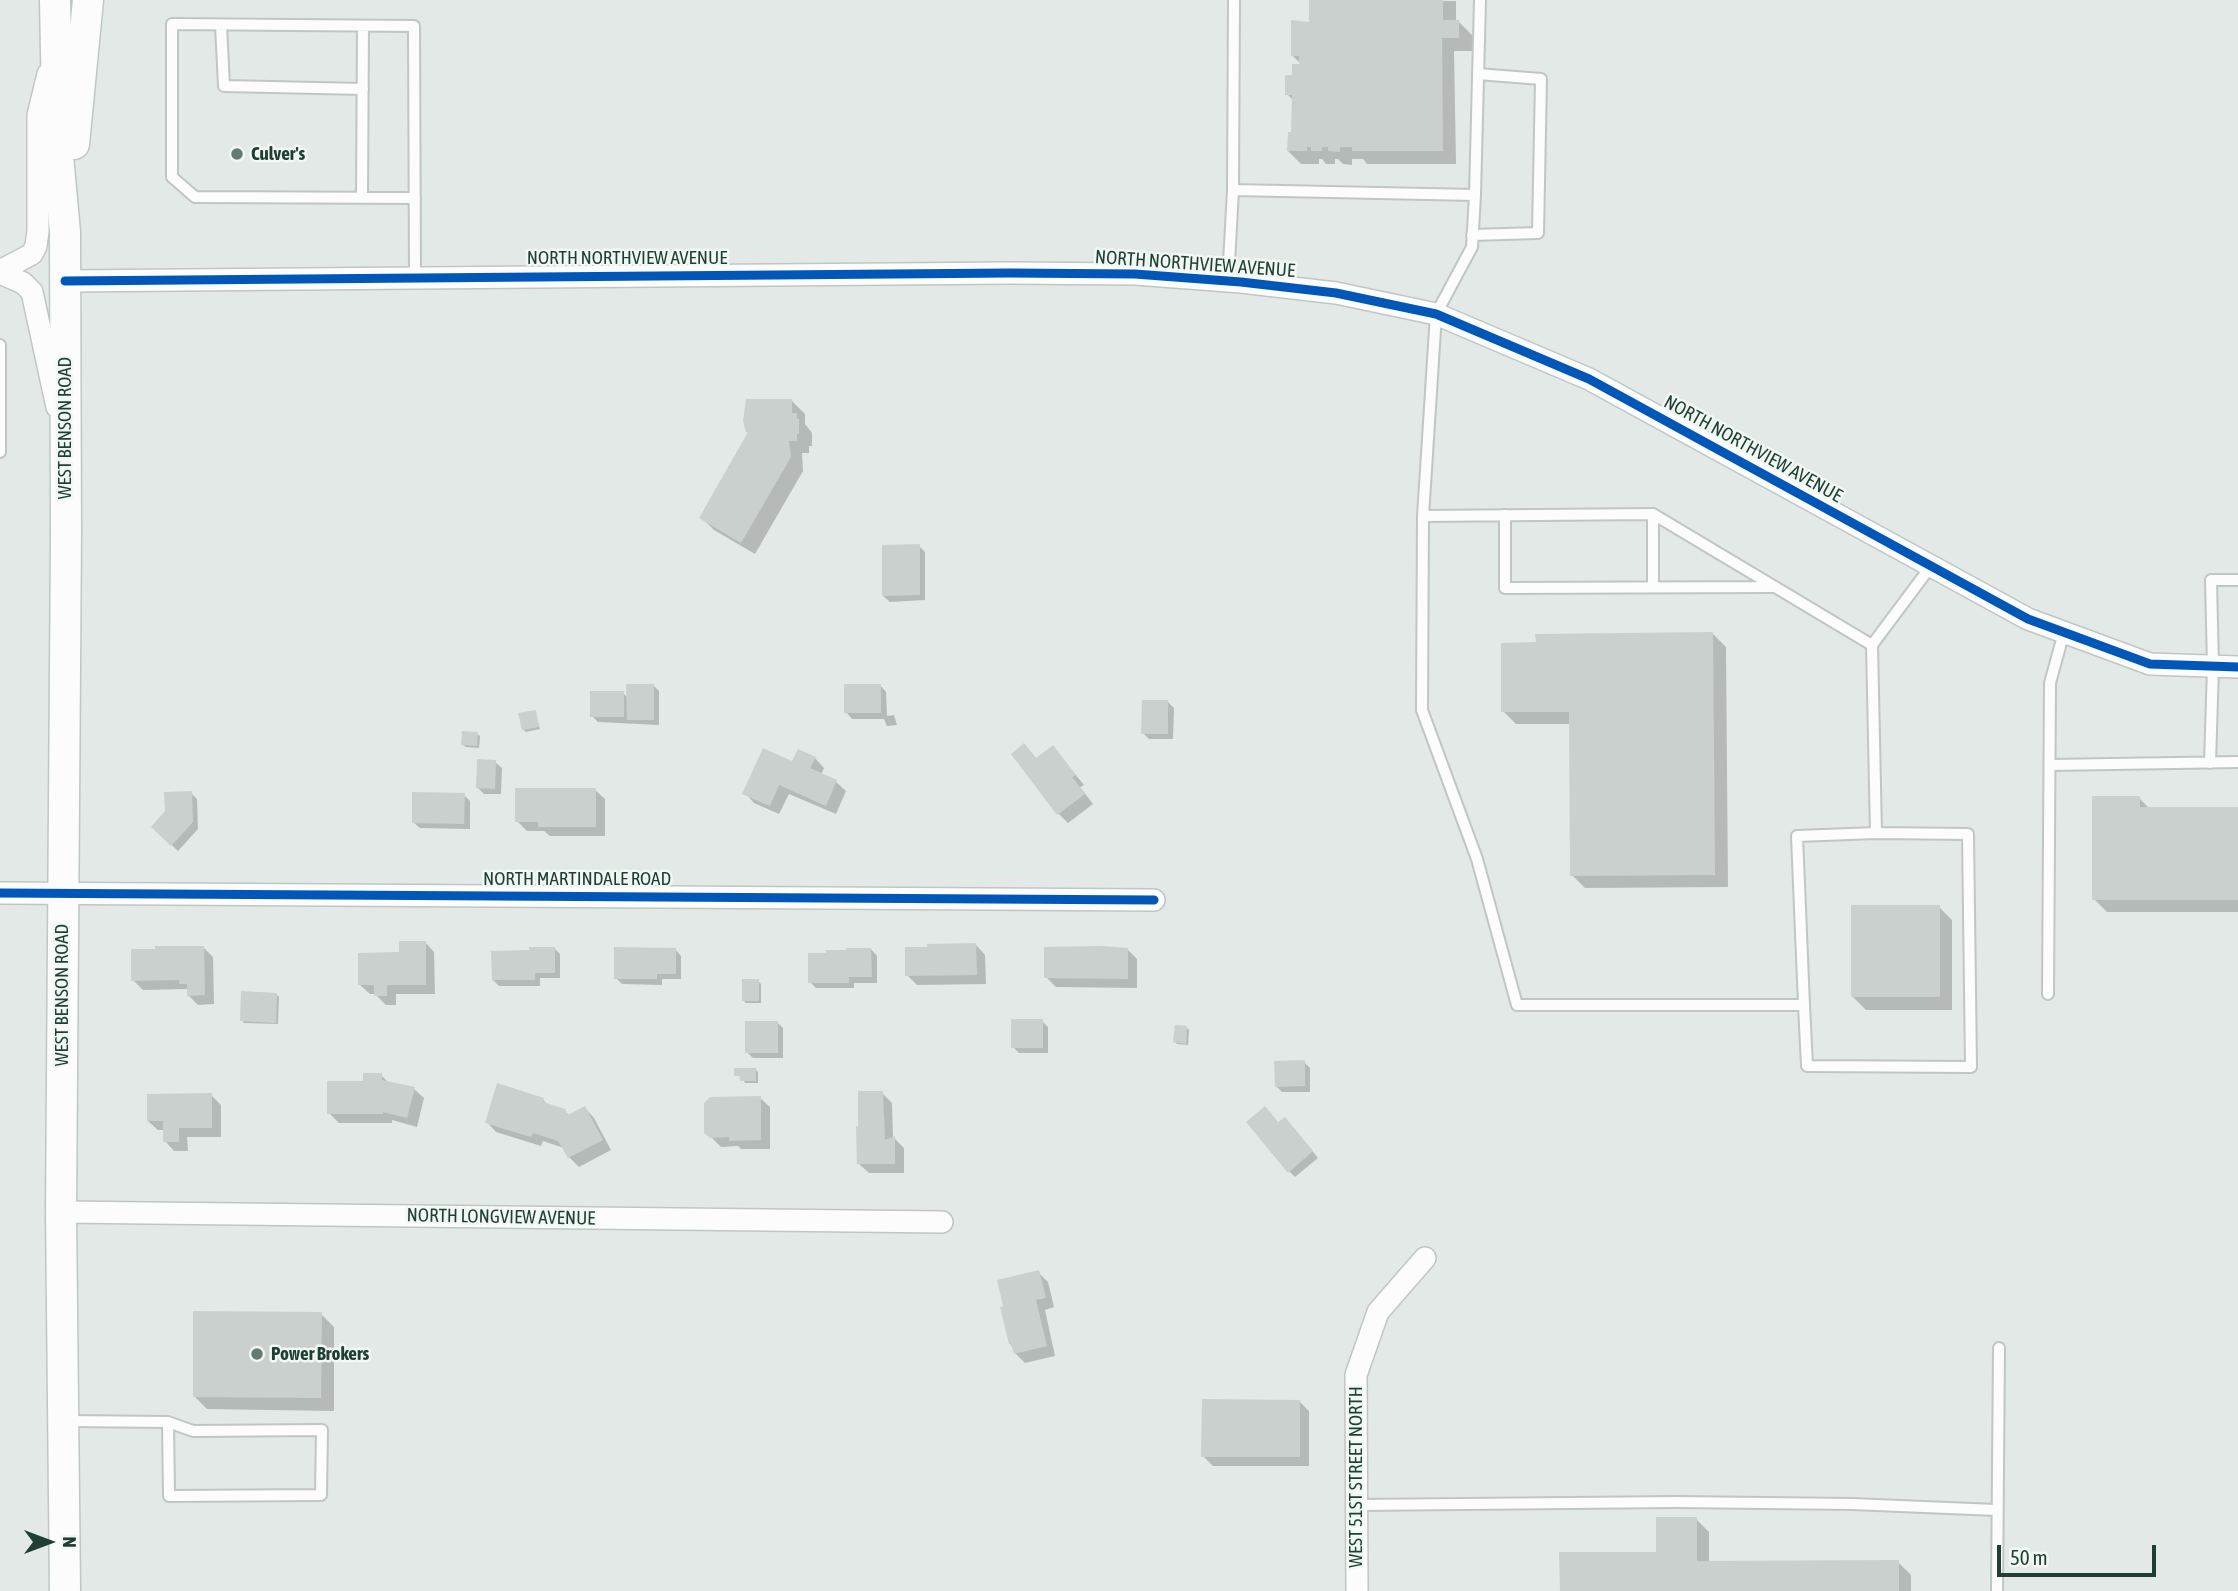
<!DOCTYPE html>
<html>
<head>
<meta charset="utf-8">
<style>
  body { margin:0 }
  #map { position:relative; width:2238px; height:1591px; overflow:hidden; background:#e3e9e6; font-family:"Asap Condensed",sans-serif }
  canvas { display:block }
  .north { position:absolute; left:14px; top:1507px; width:70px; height:70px; -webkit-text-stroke:5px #f1f8f4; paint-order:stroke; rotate:90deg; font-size:19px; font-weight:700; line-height:28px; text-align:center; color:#1f3e34 }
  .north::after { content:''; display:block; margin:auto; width:24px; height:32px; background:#1f3e34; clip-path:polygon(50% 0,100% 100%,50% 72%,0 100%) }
  .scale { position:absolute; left:1997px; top:1545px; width:159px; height:32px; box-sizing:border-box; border:4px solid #1f3e34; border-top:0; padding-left:9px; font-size:21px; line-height:24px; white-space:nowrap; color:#1f3e34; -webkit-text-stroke:5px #f1f8f4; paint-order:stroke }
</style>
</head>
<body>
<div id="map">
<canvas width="2238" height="1591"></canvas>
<div class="north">N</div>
<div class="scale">50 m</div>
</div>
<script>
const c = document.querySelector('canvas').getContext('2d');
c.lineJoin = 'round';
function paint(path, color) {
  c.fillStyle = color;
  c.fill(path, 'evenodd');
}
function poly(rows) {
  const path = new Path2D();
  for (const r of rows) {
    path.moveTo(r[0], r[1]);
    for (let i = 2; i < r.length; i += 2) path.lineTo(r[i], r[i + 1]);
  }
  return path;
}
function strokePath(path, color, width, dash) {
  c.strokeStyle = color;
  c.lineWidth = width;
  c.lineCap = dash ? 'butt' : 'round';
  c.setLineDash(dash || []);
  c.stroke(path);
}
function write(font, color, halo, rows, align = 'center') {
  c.font = font + ' "Asap Condensed",sans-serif';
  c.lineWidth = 5;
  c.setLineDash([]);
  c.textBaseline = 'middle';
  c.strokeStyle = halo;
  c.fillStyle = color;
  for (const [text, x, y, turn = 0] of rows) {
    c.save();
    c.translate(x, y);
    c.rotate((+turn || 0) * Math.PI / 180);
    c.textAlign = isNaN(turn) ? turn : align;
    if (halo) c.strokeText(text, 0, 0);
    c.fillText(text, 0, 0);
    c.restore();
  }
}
const shadow = poly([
  [1310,0,1456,1,1456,22,1459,22,1472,35,1472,51,1454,51,1456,164,1367,164,1363,159,1352,159,1352,165,1343,164,1338,159,1335,159,1335,164,1326,164,1322,159,1319,159,1319,164,1301,164,1288,151,1292,134,1293,100,1287,94,1294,77,1303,66,1292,55,1310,24],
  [792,401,805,414,805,424,812,433,812,446,809,446,809,453,802,453,803,471,755,554,714,530,701,517,750,434,747,431],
  [919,546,925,552,925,600,890,602,883,596],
  [1713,634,1726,647,1728,887,1585,888,1572,875,1571,724,1516,724,1503,711],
  [653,685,659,691,659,725,598,722,592,716,623,693,628,698],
  [880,685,886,692,887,716,894,715,897,725,887,726,884,719,852,719,846,712],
  [1168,702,1174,708,1173,739,1149,739,1143,733],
  [535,711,540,729,526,732,523,729],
  [477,734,480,736,479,748,466,747,463,745],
  [1024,745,1037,759,1053,747,1084,785,1080,787,1093,804,1068,823,1059,814],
  [815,758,824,768,821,775,836,782,846,791,836,814,789,794,779,814,754,803,745,793,793,763],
  [495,762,502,768,501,794,484,794,478,788],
  [595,790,605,799,605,836,550,836,544,831,527,831,517,821],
  [191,793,197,799,198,829,178,851,153,827],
  [464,795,470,801,470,829,420,828,413,822],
  [2139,798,2150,809,2238,808,2238,912,2107,912,2094,899],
  [1939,907,1952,920,1952,1010,1866,1010,1853,997],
  [425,942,434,952,435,994,396,994,396,1005,386,1005,375,994,370,994,360,985,401,954],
  [976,945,985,955,986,984,917,985,907,975,929,949],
  [204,948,213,957,214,1004,198,1005,188,995,187,989,143,990,133,980],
  [554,948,560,954,560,978,540,978,540,986,499,986,493,980],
  [675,949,681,956,681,979,662,979,662,985,622,984,616,978],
  [871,949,877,956,877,983,854,983,854,988,816,988,810,982],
  [1127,949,1137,959,1137,988,1056,987,1046,977],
  [758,981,761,984,761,1003,746,1003,744,1001],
  [277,995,279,997,278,1024,244,1023,242,1020],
  [1042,1021,1048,1027,1048,1053,1019,1053,1013,1047],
  [777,1022,783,1028,783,1058,753,1058,747,1052],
  [1187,1028,1189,1030,1188,1045,1177,1044,1175,1042],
  [1304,1062,1310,1068,1310,1092,1282,1092,1276,1086],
  [756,1070,758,1072,758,1083,745,1083,742,1077,735,1075],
  [381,1075,390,1084,414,1089,424,1098,417,1127,392,1120,392,1123,339,1123,329,1113,365,1082],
  [882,1093,892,1103,893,1137,904,1148,904,1173,869,1173,859,1164],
  [211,1095,221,1105,221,1137,187,1137,188,1151,174,1151,165,1141,165,1130,158,1130,148,1121],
  [760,1098,770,1107,770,1149,741,1149,738,1146,721,1147,706,1132],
  [543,1100,549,1106,564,1110,570,1116,585,1108,594,1118,611,1150,579,1167,569,1157,564,1148,543,1141,541,1146,496,1132,487,1122],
  [1279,1124,1291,1125,1318,1158,1295,1177,1289,1171],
  [1038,1272,1048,1282,1054,1307,1045,1310,1055,1356,1025,1363,1015,1353,1010,1343],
  [321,1314,334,1327,334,1411,207,1409,194,1396],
  [1300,1402,1309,1411,1309,1466,1213,1466,1203,1456],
  [1696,1519,1709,1532,1709,1562,1898,1562,1911,1575,1911,1591,1561,1591,1658,1554]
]);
const building = poly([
  [1309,0,1443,0,1443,20,1459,20,1459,38,1442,38,1443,151,1352,151,1352,147,1340,147,1340,152,1328,151,1328,147,1322,147,1322,151,1311,151,1311,147,1307,147,1307,151,1287,151,1288,132,1291,132,1292,95,1285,95,1285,75,1292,75,1292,64,1299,64,1299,56,1291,56,1291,20,1309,22],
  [746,399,792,399,792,413,797,413,797,419,799,419,799,434,797,434,797,441,789,441,791,457,741,543,699,518,748,432,746,432,743,421],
  [920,544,920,595,882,596,882,545],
  [1713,632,1715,875,1570,876,1569,712,1501,712,1501,643,1536,642,1535,634],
  [626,684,654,684,654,720,627,720],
  [844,684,881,684,881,713,844,713],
  [590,691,624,691,624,717,590,717],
  [1142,700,1168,700,1168,734,1141,734],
  [536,710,539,727,522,730,518,713],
  [462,731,478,732,477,746,461,745],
  [1024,743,1036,758,1053,745,1076,775,1072,777,1085,794,1057,815,1011,754],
  [763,748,792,761,798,749,816,757,810,768,837,780,826,806,779,785,770,806,742,794],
  [477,759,496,760,495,789,476,788],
  [515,788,596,788,596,827,538,827,538,822,515,822],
  [192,791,193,822,171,846,151,827,165,811,164,792],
  [412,792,465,793,464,824,412,823],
  [2092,796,2140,796,2140,807,2238,807,2238,900,2092,900],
  [1851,905,1940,905,1940,997,1851,997],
  [399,941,426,941,426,985,387,985,387,996,374,996,374,985,358,985,358,953,399,952],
  [976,943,977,975,905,976,905,947,927,947,927,944],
  [155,946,204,946,205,995,187,996,187,984,179,984,179,980,131,981,131,949,155,949],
  [1101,946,1128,948,1128,979,1044,978,1044,947],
  [529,947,555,947,555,973,535,973,535,980,492,980,491,951,529,950],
  [614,947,676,948,676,974,657,974,657,979,614,979],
  [846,948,871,948,872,977,849,977,849,983,808,983,808,953,826,953,826,950,846,950],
  [742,979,759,979,759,1001,742,1001],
  [241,991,277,993,276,1023,240,1021],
  [1011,1019,1043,1019,1043,1048,1011,1048],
  [745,1021,778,1021,778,1053,745,1053],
  [1175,1025,1187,1026,1186,1044,1173,1042],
  [1305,1060,1305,1086,1275,1087,1274,1061],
  [734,1068,756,1068,756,1081,740,1081,740,1076,734,1076],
  [363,1073,382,1073,382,1080,415,1087,407,1118,383,1112,383,1114,327,1114,327,1081,363,1081],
  [497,1083,544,1098,543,1102,565,1109,568,1115,585,1106,603,1140,568,1158,558,1141,533,1133,531,1137,485,1123],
  [858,1091,883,1091,885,1140,895,1136,895,1164,857,1164,856,1126,858,1126],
  [212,1093,212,1128,179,1128,179,1142,163,1142,163,1121,147,1121,147,1094],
  [761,1096,761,1140,729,1141,729,1137,710,1138,704,1133,704,1103,710,1097],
  [1265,1106,1278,1122,1285,1117,1313,1151,1288,1173,1246,1122],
  [1039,1270,1046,1298,1036,1300,1047,1346,1014,1354,1011,1343,1009,1344,1000,1307,1003,1306,997,1280],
  [193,1311,322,1312,321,1398,193,1397],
  [1202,1399,1300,1400,1300,1457,1201,1457],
  [1656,1517,1697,1517,1697,1561,1899,1560,1899,1591,1560,1591,1559,1552,1656,1552]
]);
const lane = poly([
  [221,25,224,86,363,89],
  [1233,190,1234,0],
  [1475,195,1480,0],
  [362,198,363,26],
  [415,198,195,197,172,177,172,24,414,26,415,277],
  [1472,235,1538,233,1541,79,1478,74],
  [1228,281,1233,190,1475,195,1472,247,1436,314,1423,516,1653,514,1872,645,1931,566],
  [0,345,0,452],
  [1505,515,1505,588,1772,587],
  [1423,516,1422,710,1477,859,1517,1005,1804,1005,1807,1066,1971,1067,1968,834,1876,833,1872,645],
  [1653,587,1653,514],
  [2210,763,2213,667,2211,580,2238,580],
  [2050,765,2238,762],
  [2048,994,2050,683,2064,632],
  [1804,1005,1797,836,1876,833],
  [66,1421,168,1422,193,1431,322,1430,321,1495,169,1496,168,1422],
  [1357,1505,1676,1502,1852,1504,1996,1510],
  [1997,1591,1999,1348]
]);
const street = poly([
  [0,271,32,254,36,246,38,231,38,115,48,74],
  [0,273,23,283,32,292,57,407],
  [65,281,1010,273,1135,274,1241,282,1336,293,1436,314,1589,379,2028,619,2150,664,2238,667],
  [0,893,1154,900],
  [61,1212,942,1222],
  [1357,1591,1356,1375,1378,1312,1425,1258]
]);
const secondary = poly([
  [55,0,58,156,65,232,66,533,61,1212,65,1591],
  [74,144,88,0]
]);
const cycleway = poly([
  [65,281,1010,273,1135,274,1241,282,1336,293,1436,314,1589,379,2028,619,2150,664,2238,667],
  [0,893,1154,900]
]);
const markers = [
  [237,154,7,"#647a72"],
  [257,1354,7,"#647a72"]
];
const poiNames = [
  ["Culver's",251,154],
  ["Power Brokers",271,1354]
];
const streetNames = [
  ["NORTH NORTHVIEW AVENUE",627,258],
  ["NORTH NORTHVIEW AVENUE",1195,264,4],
  ["WEST BENSON ROAD",65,428,-90],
  ["NORTH NORTHVIEW AVENUE",1753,449,29],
  ["NORTH MARTINDALE ROAD",577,879],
  ["WEST BENSON ROAD",62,995,-90],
  ["NORTH LONGVIEW AVENUE",501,1217,1],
  ["WEST 51ST STREET NORTH",1356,1477,-90]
];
paint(shadow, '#0003');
paint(building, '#cad0cd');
strokePath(lane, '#c0c6c3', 14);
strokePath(street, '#c0c6c3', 24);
strokePath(secondary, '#bec7c3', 33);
strokePath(lane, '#fbfcfb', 10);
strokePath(street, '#fbfcfb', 21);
strokePath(secondary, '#fbfcfb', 30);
strokePath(cycleway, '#0057b8', 9);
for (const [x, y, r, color] of markers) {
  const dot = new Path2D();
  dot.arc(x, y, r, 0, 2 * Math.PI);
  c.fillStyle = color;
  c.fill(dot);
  strokePath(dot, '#f1f8f4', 2.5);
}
write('bold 19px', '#1f3e34', '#f1f8f4', poiNames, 'left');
write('19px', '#1f3e34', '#f1f8f4', streetNames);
</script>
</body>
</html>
